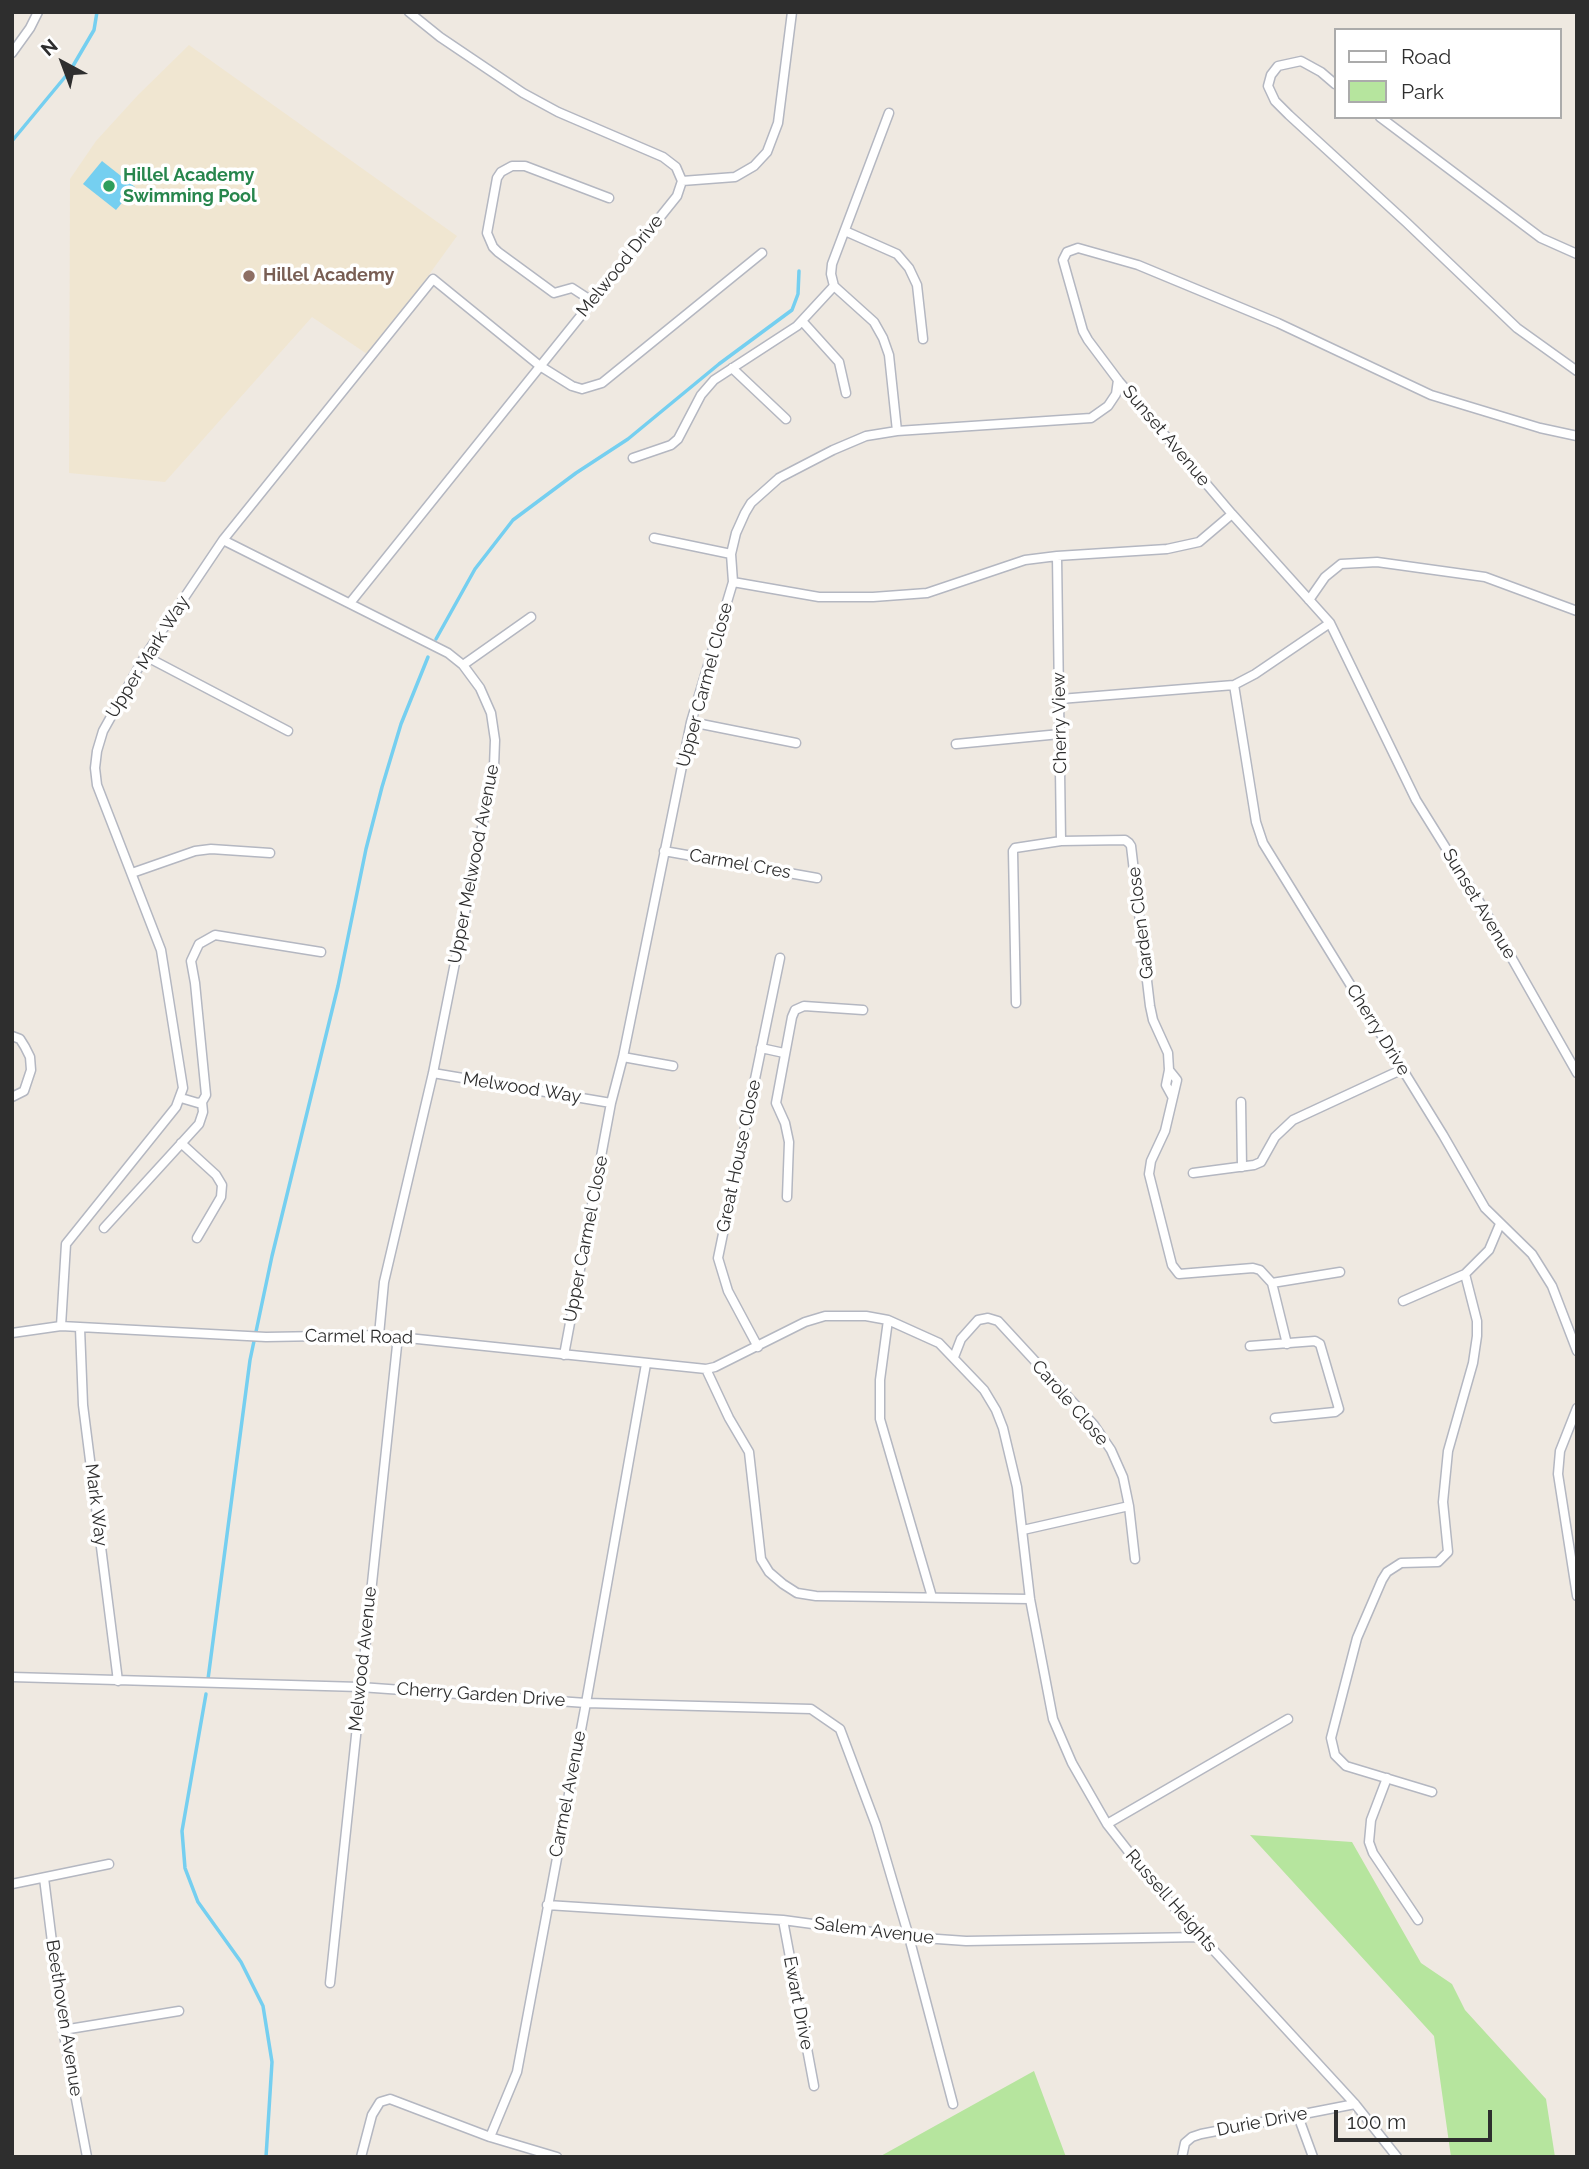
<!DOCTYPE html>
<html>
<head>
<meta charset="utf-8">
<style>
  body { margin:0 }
  #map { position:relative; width:1589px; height:2169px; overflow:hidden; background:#efe9e1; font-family:Raleway,sans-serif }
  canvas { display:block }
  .frame { position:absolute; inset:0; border:14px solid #2e2e2e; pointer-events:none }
  .legend { position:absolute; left:1334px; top:28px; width:228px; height:91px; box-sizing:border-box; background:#fff; border:2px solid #ababab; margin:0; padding:9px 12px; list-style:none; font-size:21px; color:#2e2e2e }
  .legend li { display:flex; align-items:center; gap:14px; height:35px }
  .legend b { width:35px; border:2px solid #ababab }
  .north { position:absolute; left:28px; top:28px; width:70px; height:70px; -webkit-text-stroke:5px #fff; paint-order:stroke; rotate:319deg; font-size:19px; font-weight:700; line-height:28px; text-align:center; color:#2e2e2e }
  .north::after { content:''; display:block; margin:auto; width:24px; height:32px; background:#2e2e2e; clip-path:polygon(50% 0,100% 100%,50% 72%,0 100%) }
  .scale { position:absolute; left:1334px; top:2110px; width:158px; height:32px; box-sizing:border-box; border:4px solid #2e2e2e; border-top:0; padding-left:9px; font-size:21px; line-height:24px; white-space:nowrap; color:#2e2e2e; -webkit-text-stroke:5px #fff; paint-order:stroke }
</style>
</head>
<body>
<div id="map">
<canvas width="1589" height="2169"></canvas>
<div class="frame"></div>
<ul class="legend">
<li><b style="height:9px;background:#fff"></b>Road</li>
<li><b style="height:19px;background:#b6e59e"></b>Park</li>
</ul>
<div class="north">N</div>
<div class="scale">100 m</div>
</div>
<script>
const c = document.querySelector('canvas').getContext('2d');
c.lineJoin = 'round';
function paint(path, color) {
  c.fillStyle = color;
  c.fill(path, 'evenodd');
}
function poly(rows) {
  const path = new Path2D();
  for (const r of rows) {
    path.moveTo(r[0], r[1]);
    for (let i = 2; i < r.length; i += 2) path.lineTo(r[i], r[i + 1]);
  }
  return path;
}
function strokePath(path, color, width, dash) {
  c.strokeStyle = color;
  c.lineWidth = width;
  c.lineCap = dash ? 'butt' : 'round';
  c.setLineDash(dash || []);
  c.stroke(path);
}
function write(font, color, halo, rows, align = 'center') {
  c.font = font + ' Raleway,sans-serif';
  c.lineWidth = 7;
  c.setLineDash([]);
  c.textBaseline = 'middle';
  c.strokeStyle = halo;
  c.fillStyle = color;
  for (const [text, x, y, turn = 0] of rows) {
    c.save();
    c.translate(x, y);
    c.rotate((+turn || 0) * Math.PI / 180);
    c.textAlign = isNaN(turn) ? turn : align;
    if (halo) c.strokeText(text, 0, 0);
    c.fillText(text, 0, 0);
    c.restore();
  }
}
const education = poly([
  [189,45,457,236,370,356,312,317,165,482,69,473,70,179,96,141,138,95]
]);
const green = poly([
  [1250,1835,1352,1842,1421,1963,1452,1984,1465,2010,1546,2099,1555,2157,1451,2157,1434,2036],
  [1034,2071,1066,2157,879,2157]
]);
const water = poly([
  [102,161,135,187,116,210,83,184]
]);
const stream = poly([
  [12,141,70,71,94,30,97,12],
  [436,639,475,569,513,520,576,473,628,439,719,364,792,310,798,294,799,271],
  [208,1679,250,1360,272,1256,338,986,366,849,382,787,401,724,428,657],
  [206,1694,182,1831,185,1868,198,1902,241,1962,263,2006,272,2062,266,2157]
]);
const minor = poly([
  [12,53,30,28,38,12],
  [1335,84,1321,72,1301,61,1278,66,1271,75,1268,86,1275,101,1289,115,1407,223,1517,328,1577,371],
  [889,113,832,264,831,274,834,286,874,322,883,338,889,355,897,431],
  [1380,117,1541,238,1577,254],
  [682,181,735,177,754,166,767,152,778,123,792,12],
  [845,231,897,254,909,268,917,285,923,339],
  [592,301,572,288,554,293,498,252,493,247,487,233,497,178,501,172,512,166,525,166,609,198],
  [802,321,839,362,846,393],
  [732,368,786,419],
  [1577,436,1540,428,1431,395,1278,323,1138,265,1078,248,1067,252,1063,260,1083,331,1088,340,1118,380,1232,514,1330,623,1416,800,1485,911,1577,1073],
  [633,458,671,445,678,439,701,395,714,380,797,326,834,286],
  [654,538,731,554],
  [223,540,448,653,463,665,480,688,491,713,495,740,494,767,433,1073,384,1282,379,1335],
  [1057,556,1061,841],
  [733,582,819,597,873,597,927,593,1025,560,1057,556,1167,549,1199,542,1232,514],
  [1309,600,1325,577,1341,564,1377,562,1485,577,1577,611],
  [350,603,677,196,682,181,676,167,663,157,558,112,523,93,440,37,409,12],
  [145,656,288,731],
  [463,665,531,617],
  [1234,685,1256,822,1263,843,1443,1135,1485,1208,1532,1254,1552,1286,1577,1351],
  [1060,699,1234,685,1255,674,1330,623],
  [691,722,796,743],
  [956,744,1060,734],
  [664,851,817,878],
  [132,873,195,851,211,849,270,853],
  [1016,1003,1013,851,1015,848,1061,841,1125,840,1129,843,1131,846,1150,1006,1153,1020,1168,1053,1169,1070,1166,1085,1172,1096],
  [12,1036,20,1039,25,1047,30,1057,31,1070,24,1091,12,1097],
  [761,1048,784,1053],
  [623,1057,673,1066],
  [1169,1070,1177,1080,1165,1131,1151,1161,1149,1174,1172,1265,1179,1274,1253,1268,1260,1270,1272,1283,1287,1344],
  [433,1073,611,1103],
  [181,1098,198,1103,202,1102,206,1095,195,983,191,961,199,944,215,935,321,952],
  [1241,1102,1242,1167],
  [181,1143,216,1175,222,1185,221,1197,197,1238],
  [1193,1173,1254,1165,1261,1162,1275,1137,1293,1120,1403,1069],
  [787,1197,789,1142,785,1123,776,1103,792,1017,795,1010,804,1006,863,1010],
  [104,1228,199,1124,203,1112,202,1102],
  [1272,1283,1340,1272],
  [1403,1301,1465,1274,1489,1250,1500,1224],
  [888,1320,880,1380,880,1419,932,1597],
  [61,1326,66,1244,176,1107,183,1088,161,950,97,785,95,768,97,751,103,731,145,656,223,540,433,279,540,366,572,386,582,389,602,383,762,253],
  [80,1328,83,1405,118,1681],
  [12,1333,61,1326,266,1337,379,1335,706,1369,715,1367,805,1322,825,1316,866,1316,888,1320,939,1343,984,1390,996,1410,1003,1428,1017,1487,1030,1599,1053,1719,1072,1763,1107,1824,1161,1893,1355,2104,1397,2157],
  [1250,1346,1315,1341,1320,1344,1339,1409,1335,1412,1275,1418],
  [758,1347,728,1291,718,1258,780,958],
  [564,1355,611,1103,623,1057,691,722,733,582,731,554,736,533,745,513,751,503,779,478,833,450,866,436,897,431,1091,418,1108,406,1116,394,1118,380],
  [954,1357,961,1339,978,1320,988,1318,998,1321,1094,1425,1111,1450,1123,1477,1129,1506,1135,1559],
  [706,1369,729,1418,749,1452,761,1559,769,1572,783,1584,797,1593,816,1596,1030,1599],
  [1577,1408,1560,1451,1558,1474,1577,1596],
  [1023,1530,1129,1506],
  [12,1677,360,1687,586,1703,811,1709,840,1729,876,1825,909,1937,953,2104],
  [1387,1778,1371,1820,1369,1842,1373,1853,1418,1920],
  [1432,1792,1346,1766,1335,1755,1331,1738,1357,1638,1382,1580,1387,1572,1401,1563,1438,1562,1448,1552,1443,1502,1448,1451,1473,1363,1477,1336,1477,1321,1465,1274],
  [1107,1824,1288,1719],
  [44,1878,63,2030,87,2157],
  [12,1884,109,1864],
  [547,1905,783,1920,909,1937,966,1941,1201,1937],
  [783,1920,814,2086],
  [330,1983,398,1336],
  [63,2030,179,2011],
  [1298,2116,1313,2157],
  [490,2137,517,2072,586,1703,646,1364],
  [361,2157,372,2115,380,2102,390,2099,490,2137,557,2157],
  [1182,2157,1185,2143,1192,2137,1201,2134,1355,2104]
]);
const markers = [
  [109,186,7,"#2e9e5b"],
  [249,276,7,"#8d6e63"]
];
const leisureNames = [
  ["Hillel Academy",123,176],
  ["Swimming Pool",123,197]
];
const streetNames = [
  ["Melwood Drive",620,266,-51],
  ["Sunset Avenue",1166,436,50],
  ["Upper Mark Way",148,657,-58],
  ["Upper Carmel Close",705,685,-75],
  ["Cherry View",1060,723,-91],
  ["Upper Melwood Avenue",474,864,-79],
  ["Carmel Cres",740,864,10],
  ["Sunset Avenue",1479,904,59],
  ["Garden Close",1141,923,-97],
  ["Cherry Drive",1378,1030,58],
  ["Melwood Way",522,1088,9],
  ["Great House Close",739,1156,-78],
  ["Upper Carmel Close",586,1239,-79],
  ["Carmel Road",359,1337,1],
  ["Carole Close",1070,1403,49],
  ["Mark Way",96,1505,83],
  ["Melwood Avenue",363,1659,-84],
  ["Cherry Garden Drive",481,1695,4],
  ["Carmel Avenue",568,1794,-79],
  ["Russell Heights",1171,1901,49],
  ["Salem Avenue",874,1931,7],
  ["Ewart Drive",798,2003,79],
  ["Beethoven Avenue",64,2018,81],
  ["Durie Drive",1262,2122,-11]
];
const educationNames = [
  ["Hillel Academy",263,276]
];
paint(education, '#f0e6d1');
paint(green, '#b6e59e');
paint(water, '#75cff0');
strokePath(stream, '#75cff0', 3.5);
strokePath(minor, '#b4b7c1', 11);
strokePath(minor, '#fff', 8);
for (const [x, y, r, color] of markers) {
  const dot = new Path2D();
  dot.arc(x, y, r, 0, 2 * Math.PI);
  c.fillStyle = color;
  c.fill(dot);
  strokePath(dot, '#fff', 2.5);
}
write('bold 18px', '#27864d', '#fff', leisureNames, 'left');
write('18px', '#2e2e2e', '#fff', streetNames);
write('bold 18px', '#785e54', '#fff', educationNames, 'left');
</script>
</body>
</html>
